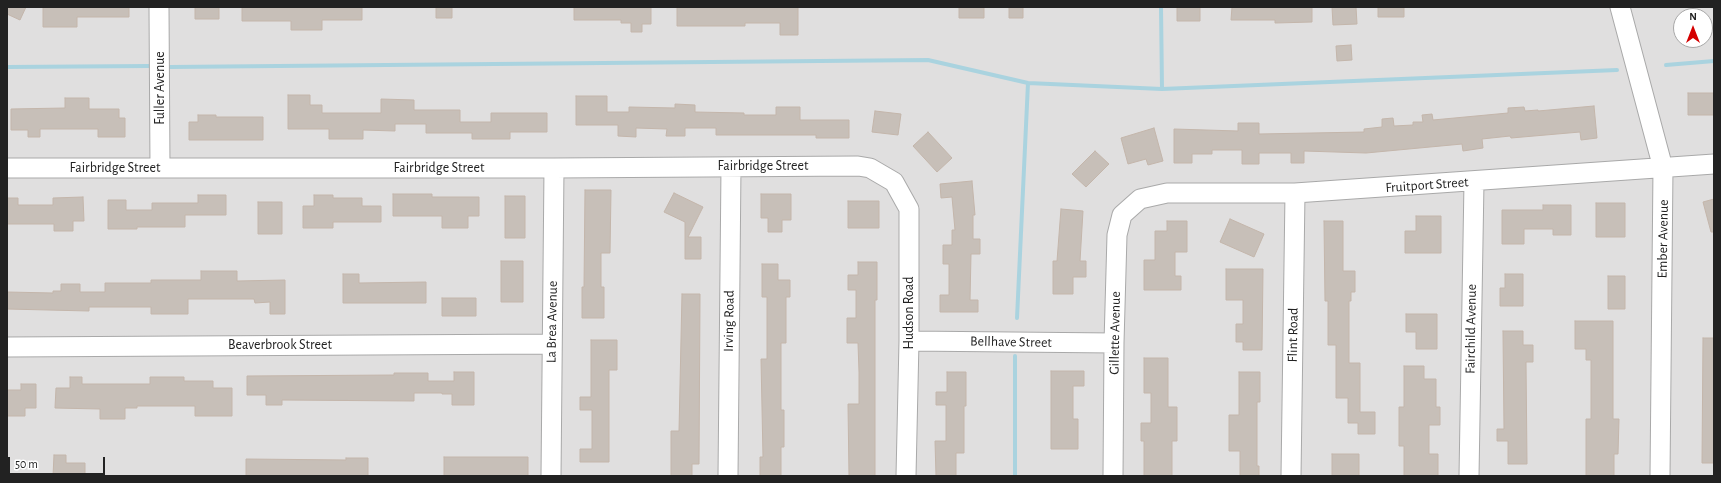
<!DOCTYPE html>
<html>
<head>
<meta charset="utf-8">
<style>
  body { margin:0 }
  #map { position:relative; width:1721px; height:483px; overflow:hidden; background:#f2efe9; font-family:"Alegreya Sans",sans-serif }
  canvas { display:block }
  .frame { position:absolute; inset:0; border:8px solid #222; pointer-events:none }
  .north { position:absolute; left:1673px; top:8px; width:40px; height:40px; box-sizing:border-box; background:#fff; border:1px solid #a7a7a7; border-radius:50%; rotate:0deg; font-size:11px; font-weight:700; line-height:16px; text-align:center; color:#222 }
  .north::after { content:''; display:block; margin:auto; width:14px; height:18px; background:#d40000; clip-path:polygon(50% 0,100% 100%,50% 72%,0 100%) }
  .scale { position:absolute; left:8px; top:457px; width:97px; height:18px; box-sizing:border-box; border:2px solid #222; border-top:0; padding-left:5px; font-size:12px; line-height:14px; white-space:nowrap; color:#222; -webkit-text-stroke:3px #fff; paint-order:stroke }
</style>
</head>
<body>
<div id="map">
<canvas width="1721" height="483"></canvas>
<div class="frame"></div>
<div class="north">N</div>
<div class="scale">50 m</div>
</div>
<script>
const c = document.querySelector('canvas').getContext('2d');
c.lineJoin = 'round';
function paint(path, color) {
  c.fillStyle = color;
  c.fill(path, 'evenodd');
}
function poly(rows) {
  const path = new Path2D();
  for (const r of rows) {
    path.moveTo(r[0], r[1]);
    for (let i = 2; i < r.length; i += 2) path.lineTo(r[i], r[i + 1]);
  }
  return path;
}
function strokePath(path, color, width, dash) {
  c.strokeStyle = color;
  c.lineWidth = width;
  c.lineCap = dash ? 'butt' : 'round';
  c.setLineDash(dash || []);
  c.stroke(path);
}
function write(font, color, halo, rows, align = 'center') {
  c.font = font + ' "Alegreya Sans",sans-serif';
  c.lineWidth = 3;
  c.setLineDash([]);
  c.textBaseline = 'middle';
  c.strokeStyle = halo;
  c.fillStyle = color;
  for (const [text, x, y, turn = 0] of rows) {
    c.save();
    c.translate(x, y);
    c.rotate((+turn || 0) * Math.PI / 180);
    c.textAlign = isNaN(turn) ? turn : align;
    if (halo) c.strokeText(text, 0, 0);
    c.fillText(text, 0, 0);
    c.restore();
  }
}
const residential = poly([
  [7,7,153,7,153,161,7,161],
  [166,7,1613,7,1654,162,1132,194,1108,335,915,333,897,175,167,161],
  [1627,7,1714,7,1714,157,1668,161],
  [1681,16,1705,16,1705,40,1681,40],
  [1714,172,1714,476,1666,476,1670,176],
  [724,174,721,476,557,476,561,175],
  [738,174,868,175,890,187,902,211,899,476,735,476],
  [548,175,546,336,7,339,7,176],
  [1657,176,1653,476,1476,476,1480,188],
  [1467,190,1463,476,1297,476,1302,200],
  [1168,200,1288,201,1284,476,1119,476,1124,236,1127,219,1143,206],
  [915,348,1107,350,1106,476,913,476],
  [545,351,544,476,7,476,7,354]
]);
const stream = poly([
  [1161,7,1162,89],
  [1666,65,1714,61],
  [7,67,149,66],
  [170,67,928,60,1028,83,1162,89,1617,70],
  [1017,318,1028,83],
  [1015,476,1015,356]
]);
const building = poly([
  [7,7,26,7,20,20,7,14,7,7],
  [43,7,129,7,129,17,77,17,77,27,43,27,43,7],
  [195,7,219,7,219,19,195,19,195,7],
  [242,7,362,7,362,20,322,20,322,30,291,30,291,21,242,21,242,7],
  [436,7,452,7,452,18,436,18,436,7],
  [574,7,651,7,651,24,642,24,642,32,631,32,631,23,621,23,621,20,574,20,574,7],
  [677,7,798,7,798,35,780,35,780,23,745,23,745,26,677,26,677,7],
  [959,7,984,7,984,18,959,18,959,7],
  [1009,7,1023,7,1023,18,1009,18,1009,7],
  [1177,7,1200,7,1200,21,1177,21,1177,7],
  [1232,7,1312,7,1312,22,1275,23,1275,20,1231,20,1232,7],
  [1332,7,1356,7,1357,24,1333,25,1332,7],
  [1378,7,1404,7,1404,17,1378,17,1378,7],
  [1351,45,1352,60,1337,61,1336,46,1351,45],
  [1688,93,1714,93,1714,115,1688,115,1688,93],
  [288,95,310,95,310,105,322,105,322,113,381,113,381,99,414,100,414,110,460,110,460,122,491,122,491,113,547,113,547,132,510,132,510,139,472,139,472,133,426,133,426,124,395,124,395,131,363,130,363,139,329,139,329,129,288,129,288,95],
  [576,96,607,96,607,112,629,112,629,107,675,108,675,104,695,105,695,112,744,113,744,115,776,115,776,107,800,107,800,120,849,120,849,138,816,138,816,135,716,135,716,128,685,128,685,136,666,136,667,129,636,128,636,137,618,136,618,125,576,125,576,96],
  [65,98,89,98,89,109,119,109,119,118,125,118,125,137,98,137,98,129,40,129,40,137,28,137,28,130,11,130,11,109,65,108,65,98],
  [1594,106,1597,138,1581,140,1580,132,1511,138,1510,136,1482,139,1483,148,1463,151,1462,144,1366,153,1304,151,1304,163,1291,163,1291,153,1259,153,1259,164,1242,164,1242,150,1212,150,1212,154,1192,154,1192,163,1174,163,1174,129,1238,131,1238,123,1259,123,1259,134,1364,132,1364,129,1382,127,1382,119,1393,118,1394,126,1413,125,1413,122,1423,122,1422,115,1432,114,1433,120,1508,113,1508,108,1524,107,1525,111,1538,110,1538,111,1594,106],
  [875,111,901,114,898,135,872,132,875,111],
  [198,115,216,115,216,117,263,117,263,140,189,140,189,122,198,122,198,115],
  [1154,128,1163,161,1148,165,1146,159,1128,164,1121,138,1154,128],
  [928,132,952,158,937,172,913,146,928,132],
  [1095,151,1109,164,1086,187,1072,174,1095,151],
  [972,181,975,215,973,215,973,239,980,239,980,254,971,254,970,300,978,300,978,312,940,312,940,295,949,295,949,264,943,264,943,245,952,245,952,230,955,230,952,197,941,198,940,184,972,181],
  [585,190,611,190,610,253,601,253,601,287,604,287,604,318,582,318,582,287,584,287,585,190],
  [674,193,703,207,688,237,701,237,701,259,685,259,685,222,664,212,674,193],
  [393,194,432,194,432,197,479,197,479,216,468,216,468,228,442,228,442,216,393,216,393,194],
  [761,194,791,194,791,220,782,220,782,232,768,232,768,218,761,218,761,194],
  [198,195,226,195,226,215,185,215,185,227,137,227,137,229,108,229,108,200,126,200,126,210,152,210,152,203,198,203,198,195],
  [314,195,333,195,333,198,362,198,362,206,381,206,381,222,333,222,333,228,303,228,303,206,314,206,314,195],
  [505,196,525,196,525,238,505,238,505,196],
  [83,197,84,221,73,221,73,231,54,231,54,224,7,224,7,198,18,198,18,205,53,205,53,198,83,197],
  [1714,199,1714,232,1711,232,1703,202,1714,199],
  [848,201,879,201,879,228,848,228,848,201],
  [258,202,282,202,282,234,258,234,258,202],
  [1596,203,1625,203,1625,237,1596,237,1596,203],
  [1543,205,1571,205,1571,235,1553,235,1553,229,1524,229,1524,244,1502,244,1502,210,1543,210,1543,205],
  [1061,209,1083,211,1080,261,1086,261,1086,277,1073,277,1073,294,1053,294,1053,261,1057,261,1061,209],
  [1416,216,1441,216,1441,253,1405,253,1405,231,1416,231,1416,216],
  [1230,219,1264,234,1254,257,1220,242,1230,219],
  [1167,221,1187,221,1187,252,1175,252,1175,276,1181,276,1181,290,1144,290,1144,260,1155,260,1155,231,1167,231,1167,221],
  [1324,221,1343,221,1343,271,1355,271,1355,292,1351,292,1351,301,1349,301,1349,363,1360,363,1360,412,1375,412,1375,434,1358,434,1358,423,1348,423,1348,398,1336,398,1336,345,1328,345,1328,301,1325,301,1324,221],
  [501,261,523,261,523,302,501,302,501,261],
  [858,262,877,262,877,300,875,300,875,476,849,476,848,404,859,404,859,372,858,343,847,343,847,318,856,318,856,290,848,290,848,275,858,275,858,262],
  [762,264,778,264,778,280,790,280,790,297,786,297,786,343,781,343,781,410,784,410,784,447,781,447,781,476,760,476,760,457,763,457,761,359,767,359,767,297,762,297,762,264],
  [1226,269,1263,269,1262,350,1243,350,1243,342,1236,342,1236,324,1243,324,1243,300,1226,300,1226,269],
  [201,271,237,271,237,281,285,280,285,314,270,314,270,302,255,303,254,299,188,299,188,314,151,314,151,307,89,307,89,311,7,309,7,292,53,293,53,291,61,291,61,284,80,284,80,292,105,292,105,283,151,283,151,280,201,280,201,271],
  [343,274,359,274,359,283,426,282,426,303,343,303,343,274],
  [1505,274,1523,274,1523,306,1500,306,1500,288,1505,288,1505,274],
  [1608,276,1625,276,1625,309,1608,309,1608,276],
  [682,294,700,294,699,464,692,464,692,476,671,476,671,431,679,431,682,294],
  [442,298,476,298,476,316,442,316,442,298],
  [1406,314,1437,314,1437,349,1416,349,1416,332,1406,332,1406,314],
  [1575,321,1613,321,1613,419,1619,419,1618,454,1614,454,1614,476,1586,476,1586,419,1591,419,1591,360,1586,360,1586,349,1575,349,1575,321],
  [1503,331,1523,331,1523,345,1533,345,1533,362,1526,362,1527,464,1508,464,1508,441,1497,441,1497,429,1504,429,1503,331],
  [1703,338,1714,338,1714,463,1702,463,1703,338],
  [591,340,617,340,617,370,609,370,609,462,580,462,580,449,592,449,592,410,580,410,580,397,591,397,591,340],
  [1144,358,1168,358,1168,407,1177,407,1177,441,1172,441,1172,476,1144,476,1144,441,1141,441,1141,423,1151,423,1151,393,1144,393,1144,358],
  [1404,366,1424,366,1424,379,1436,379,1436,407,1440,407,1440,425,1429,425,1429,454,1438,454,1438,476,1404,476,1404,446,1399,446,1399,407,1404,407,1404,366],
  [1051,371,1084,371,1084,386,1073,386,1073,419,1078,419,1078,449,1051,449,1051,371],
  [454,372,474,372,474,405,452,405,452,394,442,394,442,393,414,393,414,401,282,400,282,405,266,405,266,395,247,395,247,376,394,375,394,373,428,373,428,381,454,381,454,372],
  [947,372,966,372,966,406,964,406,964,453,956,453,956,476,936,476,935,441,946,441,946,405,936,405,936,392,947,392,947,372],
  [1239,372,1260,372,1260,402,1257,402,1257,466,1259,466,1259,476,1240,476,1240,451,1229,451,1229,415,1239,415,1239,372],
  [70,377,82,377,82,384,150,384,150,377,184,377,184,381,213,381,213,388,232,388,232,416,195,416,195,406,137,406,137,408,125,408,125,419,100,419,100,409,55,408,56,388,70,388,70,377],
  [21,384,36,384,36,408,25,408,25,416,7,416,7,390,21,390,21,384],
  [1332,454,1359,454,1359,476,1332,476,1332,454],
  [54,455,66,455,66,463,85,463,85,476,53,476,54,455],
  [444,457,528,457,528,476,444,476,444,457],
  [346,458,368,458,368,476,246,476,246,459,346,460,346,458]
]);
const minor = poly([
  [159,7,160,168],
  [1620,7,1663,168,1660,476],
  [7,168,554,168,858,166,870,168,894,182,909,209,909,341,906,476],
  [909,341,1114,343],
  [7,347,552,344],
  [551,476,554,168],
  [728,476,731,167],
  [1113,476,1114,343,1117,235,1122,215,1140,199,1167,193,1295,193,1714,164],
  [1291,476,1295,193],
  [1469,476,1474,182]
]);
const streetNames = [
  ["Fuller Avenue",160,88,-90],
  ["Fairbridge Street",763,166],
  ["Fairbridge Street",115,168],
  ["Fairbridge Street",439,168],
  ["Fruitport Street",1427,185,-4],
  ["Ember Avenue",1663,239,-89],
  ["Hudson Road",909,313,-90],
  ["Irving Road",729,321,-89],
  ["La Brea Avenue",552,322,-89],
  ["Fairchild Avenue",1471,329,-89],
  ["Gillette Avenue",1115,333,-89],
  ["Flint Road",1293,335,-89],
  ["Bellhave Street",1011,342,1],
  ["Beaverbrook Street",280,345]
];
paint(residential, '#e0dfdf');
strokePath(stream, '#aad3df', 4);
paint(building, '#c7bfb8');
strokePath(building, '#c4b6ab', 1);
strokePath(minor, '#a9a9a9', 21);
strokePath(minor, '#fff', 19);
write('14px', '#222', '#fff', streetNames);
</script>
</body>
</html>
